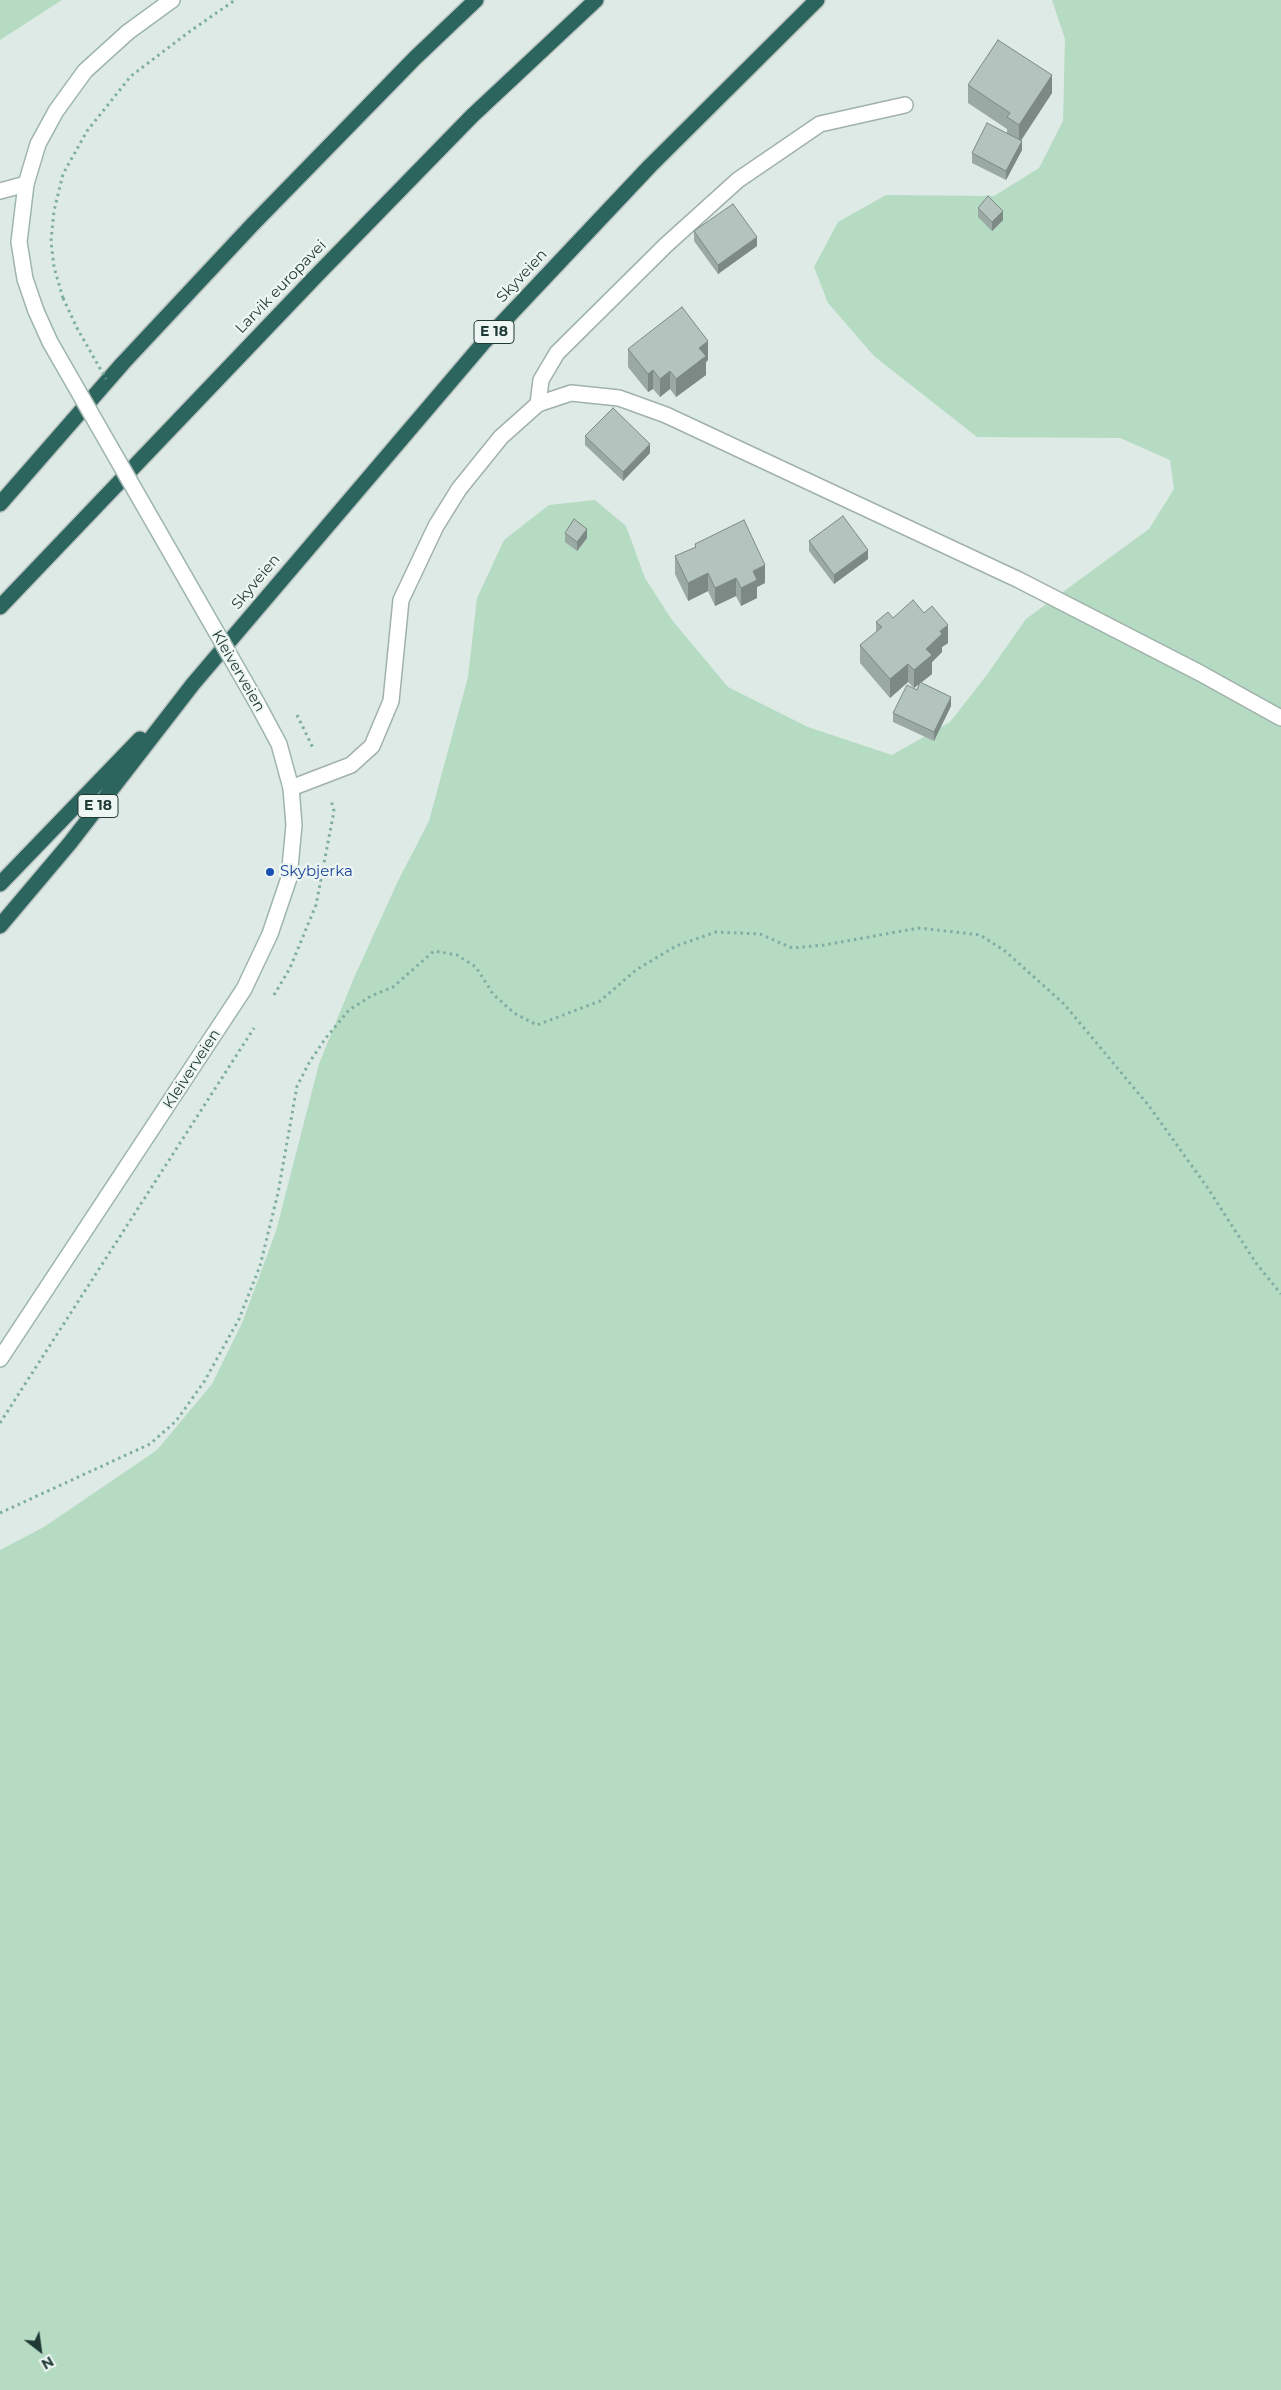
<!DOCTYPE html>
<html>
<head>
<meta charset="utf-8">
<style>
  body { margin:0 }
  #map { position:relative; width:1281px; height:2390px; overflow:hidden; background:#deeae5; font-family:Montserrat,sans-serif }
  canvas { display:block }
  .north { position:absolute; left:15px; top:2325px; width:50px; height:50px; -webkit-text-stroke:4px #eef6f3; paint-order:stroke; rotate:150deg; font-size:14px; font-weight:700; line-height:20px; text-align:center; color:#1f3934 }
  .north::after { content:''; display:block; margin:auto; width:18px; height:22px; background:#1f3934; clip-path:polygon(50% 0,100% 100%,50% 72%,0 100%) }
</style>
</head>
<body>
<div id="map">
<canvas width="1281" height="2390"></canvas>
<div class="north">N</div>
</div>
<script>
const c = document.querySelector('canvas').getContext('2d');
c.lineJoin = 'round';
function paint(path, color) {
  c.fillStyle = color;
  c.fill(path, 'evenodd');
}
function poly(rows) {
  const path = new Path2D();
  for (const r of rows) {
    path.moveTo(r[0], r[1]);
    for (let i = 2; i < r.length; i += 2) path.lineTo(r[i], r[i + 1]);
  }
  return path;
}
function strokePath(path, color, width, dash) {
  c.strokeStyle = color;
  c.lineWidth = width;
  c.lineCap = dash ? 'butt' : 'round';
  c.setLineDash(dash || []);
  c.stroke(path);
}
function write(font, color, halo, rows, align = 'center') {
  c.font = font + ' Montserrat,sans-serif';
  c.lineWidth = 4.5;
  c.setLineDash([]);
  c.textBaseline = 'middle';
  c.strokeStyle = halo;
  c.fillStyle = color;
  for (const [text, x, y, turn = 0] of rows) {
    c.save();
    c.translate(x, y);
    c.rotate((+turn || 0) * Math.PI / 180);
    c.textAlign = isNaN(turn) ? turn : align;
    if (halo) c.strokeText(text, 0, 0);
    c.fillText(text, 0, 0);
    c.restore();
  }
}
const green = poly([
  [0,0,62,0,0,40],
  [1052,0,1281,0,1281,2390,0,2390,0,1550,44,1527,157,1450,212,1384,242,1323,276,1231,319,1064,353,980,398,881,429,821,468,677,477,598,504,540,549,505,595,500,626,526,645,578,672,620,728,687,808,727,892,755,950,722,986,676,1026,619,1149,529,1174,489,1170,460,1120,438,977,437,874,356,828,303,814,267,838,222,886,195,994,196,1039,168,1063,121,1065,39]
]);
const path = poly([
  [63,298,54,267,51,241,54,211,63,174,87,131,131,76,189,32,235,0],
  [297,715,314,750],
  [274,995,290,968,316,905,334,811,331,800],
  [0,1423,254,1028],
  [0,1513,150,1444,176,1421,204,1382,239,1319,260,1266,278,1193,297,1086,309,1063,325,1039,349,1010,371,996,393,987,434,951,457,955,476,967,493,994,514,1013,537,1025,600,1001,636,970,676,946,716,932,760,934,792,948,824,945,919,928,980,935,1005,951,1064,1004,1149,1106,1207,1187,1256,1263,1281,1294]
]);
const lane = poly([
  [0,191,26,184],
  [538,404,541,380,557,353,666,245,738,180,820,124,905,105]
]);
const street = poly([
  [291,788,351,765,372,746,391,701,401,600,436,526,459,489,501,437,538,404,571,393,619,398,666,415,1019,580,1200,673,1281,718]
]);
const secondary = poly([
  [36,311,25,279,19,242,26,184,38,144,56,111,85,71,128,32,172,0],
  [0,1359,244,989,270,934,289,878,294,825,291,788,279,744,257,703]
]);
const highway = poly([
  [0,504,123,363,253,224,415,58,476,0],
  [0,607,317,275,472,116,596,0],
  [0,884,140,739],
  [0,926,70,843,193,684,485,341,650,166,817,0]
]);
const pathBridge = poly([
  [63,298,77,328,106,379]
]);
const secondaryBridge = poly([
  [36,311,50,342,257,703]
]);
const wall = poly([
  [968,85,1052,93,1021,141,1022,150,1006,180,972,163,972,153,1007,133,1007,129,968,103],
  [978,208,1003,220,992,231,978,217],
  [694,231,757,246,718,274,694,241],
  [628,349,708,360,706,362,706,375,676,397,670,389,660,397,653,389,648,392,628,367],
  [585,436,650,453,623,481,585,445],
  [565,533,587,538,577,551,565,542],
  [809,541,868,559,834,584,809,551],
  [695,544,765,583,757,587,757,598,741,606,736,596,715,606,708,591,688,601,675,574,675,556,695,548],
  [893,618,948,643,942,647,942,652,932,662,932,674,921,683,951,706,934,741,893,722,893,713,917,690,919,684,914,688,908,682,890,698,860,663,860,645,876,632,876,622]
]);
const shadedWall = poly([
  [1052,75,1052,93,1019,143,1019,125],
  [1022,141,1022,150,1006,180,1006,171],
  [1003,211,1003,220,992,231,992,222],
  [757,237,757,246,718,274,718,265],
  [708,341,708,360,706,362,706,375,676,397,676,379,699,348],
  [653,370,653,389,648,392,648,374],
  [670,371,670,389,660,397,660,379],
  [650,444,650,453,623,481,623,472],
  [587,529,587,538,577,551,577,542],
  [868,550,868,559,834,584,834,575],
  [765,565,765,583,757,587,757,598,741,606,741,588,753,571],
  [708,573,708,591,688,601,688,583],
  [736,578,736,596,715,606,715,588],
  [948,625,948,643,942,647,942,652,932,662,932,674,914,688,914,670,926,649,940,631],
  [908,664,908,682,890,698,890,679],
  [951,697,951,706,934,741,934,732]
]);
const building = poly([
  [998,40,1052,75,1019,125,1007,117,1010,113,968,85,998,40],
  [987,123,1022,141,1006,171,972,153,987,123],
  [988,196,1003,211,992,222,978,208,988,196],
  [733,204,757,237,718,265,694,231,733,204],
  [682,307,708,341,699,348,706,356,676,379,670,371,660,379,653,370,648,374,628,349,682,307],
  [613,408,650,444,623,472,585,436,613,408],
  [843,516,868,550,834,575,809,541,843,516],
  [574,519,587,529,577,542,565,533,574,519],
  [744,520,765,565,753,571,757,580,741,588,736,578,715,588,708,573,688,583,675,556,696,547,695,544,744,520],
  [913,600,924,613,932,606,948,625,940,631,942,634,926,649,932,655,914,670,908,664,890,679,860,645,882,627,876,622,888,612,893,618,913,600],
  [920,682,951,697,934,732,893,713,907,685,917,690,920,682]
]);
const markers = [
  [270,872,5,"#1a4fb4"]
];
const shields = [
  [494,332,40],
  [98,806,40]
];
const shieldNames = [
  ["E 18",494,332],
  ["E 18",98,806]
];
const streetNames = [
  ["Skyveien",522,276,-47],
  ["Larvik europavei",281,287,-46],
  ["Skyveien",256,582,-50],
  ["Kleiverveien",238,671,60],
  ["Kleiverveien",192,1069,-57]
];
const transitNames = [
  ["Skybjerka",280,872]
];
paint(green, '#b6dbc3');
strokePath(lane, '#a1b1ac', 18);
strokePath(street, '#a1b1ac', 18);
strokePath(secondary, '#9db5ae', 18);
strokePath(highway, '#bcc4c2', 18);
strokePath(path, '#7eaea2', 3, [2.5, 4]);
strokePath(lane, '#fff', 15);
strokePath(street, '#fff', 15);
strokePath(secondary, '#fff', 15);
strokePath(highway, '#2b655e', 15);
strokePath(secondaryBridge, '#9db5ae', 18, []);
strokePath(pathBridge, '#7eaea2', 3, [2.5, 4]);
strokePath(secondaryBridge, '#fff', 15);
paint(wall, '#9aa9a3');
paint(shadedWall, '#7d8985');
paint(building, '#b3c4be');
strokePath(building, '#7d8985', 1);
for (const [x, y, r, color] of markers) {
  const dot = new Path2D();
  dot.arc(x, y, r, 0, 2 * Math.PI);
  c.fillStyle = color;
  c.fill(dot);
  strokePath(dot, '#eef6f3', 2);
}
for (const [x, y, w] of shields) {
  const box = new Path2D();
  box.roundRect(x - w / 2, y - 11.5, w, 23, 4);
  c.fillStyle = '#eef6f3';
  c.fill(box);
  strokePath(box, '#1f3934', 1);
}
write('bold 14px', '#1f3934', null, shieldNames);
write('15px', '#1f3934', '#eef6f3', streetNames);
write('15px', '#164399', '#eef6f3', transitNames, 'left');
</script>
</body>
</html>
